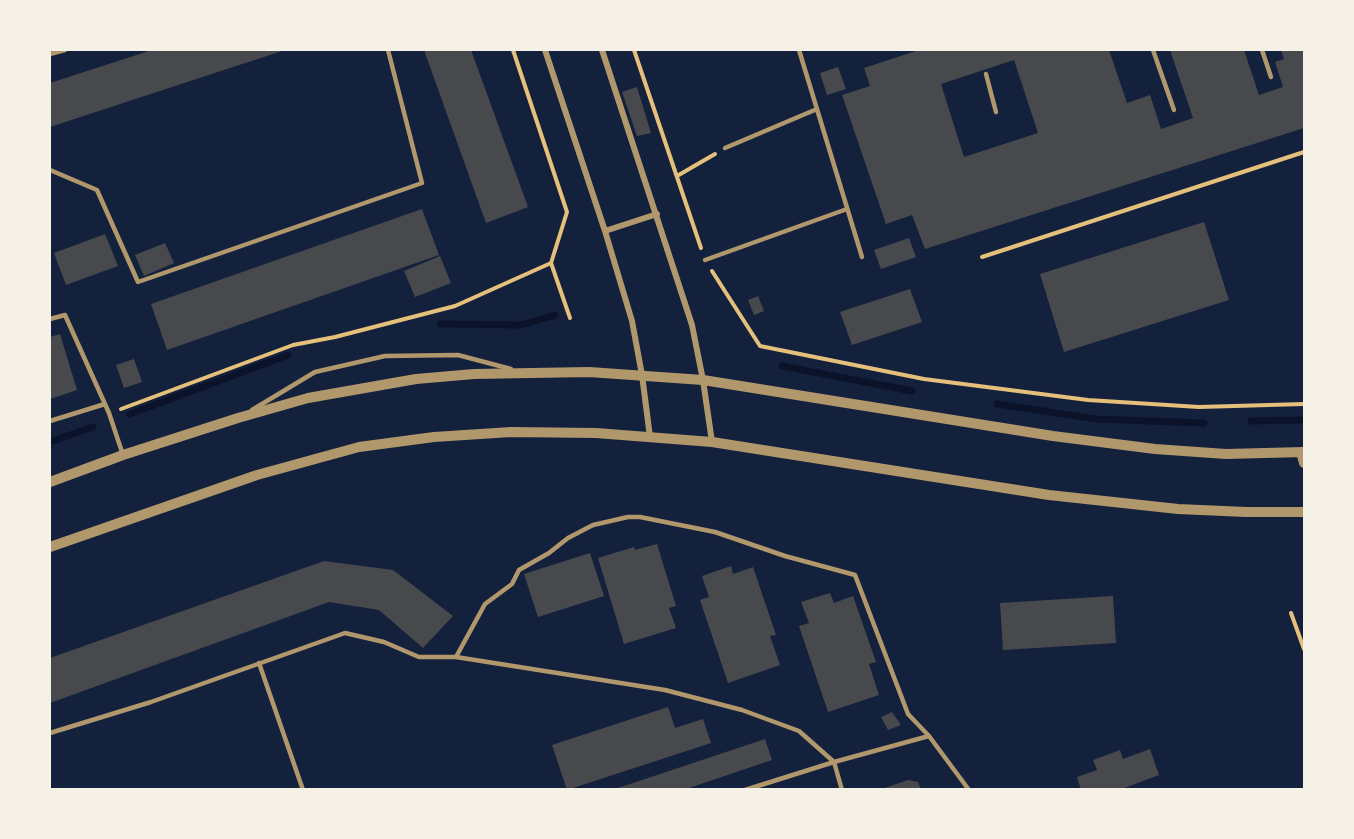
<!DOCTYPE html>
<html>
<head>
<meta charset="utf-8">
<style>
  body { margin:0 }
  #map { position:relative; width:1354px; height:839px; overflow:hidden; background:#14213d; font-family:"Nunito Sans",sans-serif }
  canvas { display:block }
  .frame { position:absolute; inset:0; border:51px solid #f6f1e7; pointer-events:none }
</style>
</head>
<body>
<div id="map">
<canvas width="1354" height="839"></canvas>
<div class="frame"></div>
</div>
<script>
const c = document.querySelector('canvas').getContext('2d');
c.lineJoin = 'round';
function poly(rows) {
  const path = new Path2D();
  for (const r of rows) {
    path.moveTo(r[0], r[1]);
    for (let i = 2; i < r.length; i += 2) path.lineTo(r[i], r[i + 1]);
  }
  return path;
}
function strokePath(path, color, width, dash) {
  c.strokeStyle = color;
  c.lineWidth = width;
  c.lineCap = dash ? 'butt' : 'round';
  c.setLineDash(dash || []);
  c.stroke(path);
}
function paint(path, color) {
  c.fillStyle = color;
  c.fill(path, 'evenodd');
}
const stream = poly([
  [441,324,521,325,555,315],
  [782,366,912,391],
  [997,404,1096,419,1204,423],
  [130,414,288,355],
  [1251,421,1304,420],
  [50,442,93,427]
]);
const building = poly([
  [152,50,285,50,50,127,50,83],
  [424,50,471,50,528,207,486,223],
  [919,50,1109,50,1127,103,1150,95,1161,129,1193,118,1170,50,1244,50,1259,95,1283,87,1275,62,1284,59,1281,50,1304,50,1304,128,925,249,912,215,886,224,842,95,870,86,864,68],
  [1014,60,1038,133,964,157,941,84],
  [838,67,846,89,827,95,820,73],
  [637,87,651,133,637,136,622,92],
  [422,209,439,255,167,350,151,304],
  [1204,222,1229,300,1064,352,1040,274],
  [105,234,118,266,66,285,54,253],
  [909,238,916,257,881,269,874,250],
  [165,243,174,263,144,276,135,255],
  [440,256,451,283,415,297,404,271],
  [910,289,922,322,852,345,840,312],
  [758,296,764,311,754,315,748,300],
  [60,334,77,390,50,399,50,337],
  [134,359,142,382,124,388,116,365],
  [657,544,676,606,669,608,676,628,624,644,598,558,634,547,635,550],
  [590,553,604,596,538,617,524,574],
  [324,561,393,570,453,616,423,648,379,610,329,602,50,703,50,658],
  [731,566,733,574,753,567,776,635,770,636,780,665,728,683,700,600,709,597,702,576],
  [830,593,834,603,853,596,876,662,869,664,879,695,828,712,799,626,809,623,801,602],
  [1113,596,1116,643,1003,650,1000,603],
  [668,707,675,728,703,719,711,743,567,790,552,745],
  [892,712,901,725,888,730,881,717],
  [765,739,772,760,683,790,612,790],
  [1150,749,1159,775,1119,790,1081,790,1077,777,1097,770,1093,760,1120,750,1123,759],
  [908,780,918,782,921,790,879,790]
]);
const path = poly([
  [513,50,567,212,551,263,570,318],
  [634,50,701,248],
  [677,176,715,154],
  [982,257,1304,152],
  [712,271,760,346,924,379,1088,400,1199,407,1304,404],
  [121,409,293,345,335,337,455,306,551,263],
  [1291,613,1304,649]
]);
const service = poly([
  [799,50,862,257],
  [1153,50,1174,110],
  [1262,50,1271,77],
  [50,54,65,50],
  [986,74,996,112],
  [725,148,817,109],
  [50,170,97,190,138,282,422,183,388,50],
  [705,260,847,209],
  [50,319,65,315,109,413,123,455],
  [252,410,315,372,385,356,458,355,511,369],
  [50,421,105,404],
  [456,657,485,604,512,584,519,570,549,553,568,538,593,525,628,517,640,517,715,532,785,556,855,575,908,714,929,736],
  [259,663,303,790],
  [50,733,151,702,345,633,384,642,419,657,456,657,665,690,742,710,799,731,834,762,929,736,969,790],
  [745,790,834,762,842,790]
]);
const minor = poly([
  [545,50,605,231,632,321,642,375,650,437],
  [602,50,692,325,703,380,712,442],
  [605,231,657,214]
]);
const tertiary = poly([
  [1301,452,1304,463],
  [50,482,123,455,238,418,308,398,416,379,474,374,589,372,703,380,1053,436,1155,449,1226,454,1304,452],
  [50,547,257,475,359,447,434,437,511,432,596,433,712,442,1049,495,1178,509,1246,512,1304,512]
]);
strokePath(stream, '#0b132b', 7);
paint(building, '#48494c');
strokePath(path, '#e5c07b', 4);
strokePath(service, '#b1986c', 4.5);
strokePath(minor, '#b1986c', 6);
strokePath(tertiary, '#b1986c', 10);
</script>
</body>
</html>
